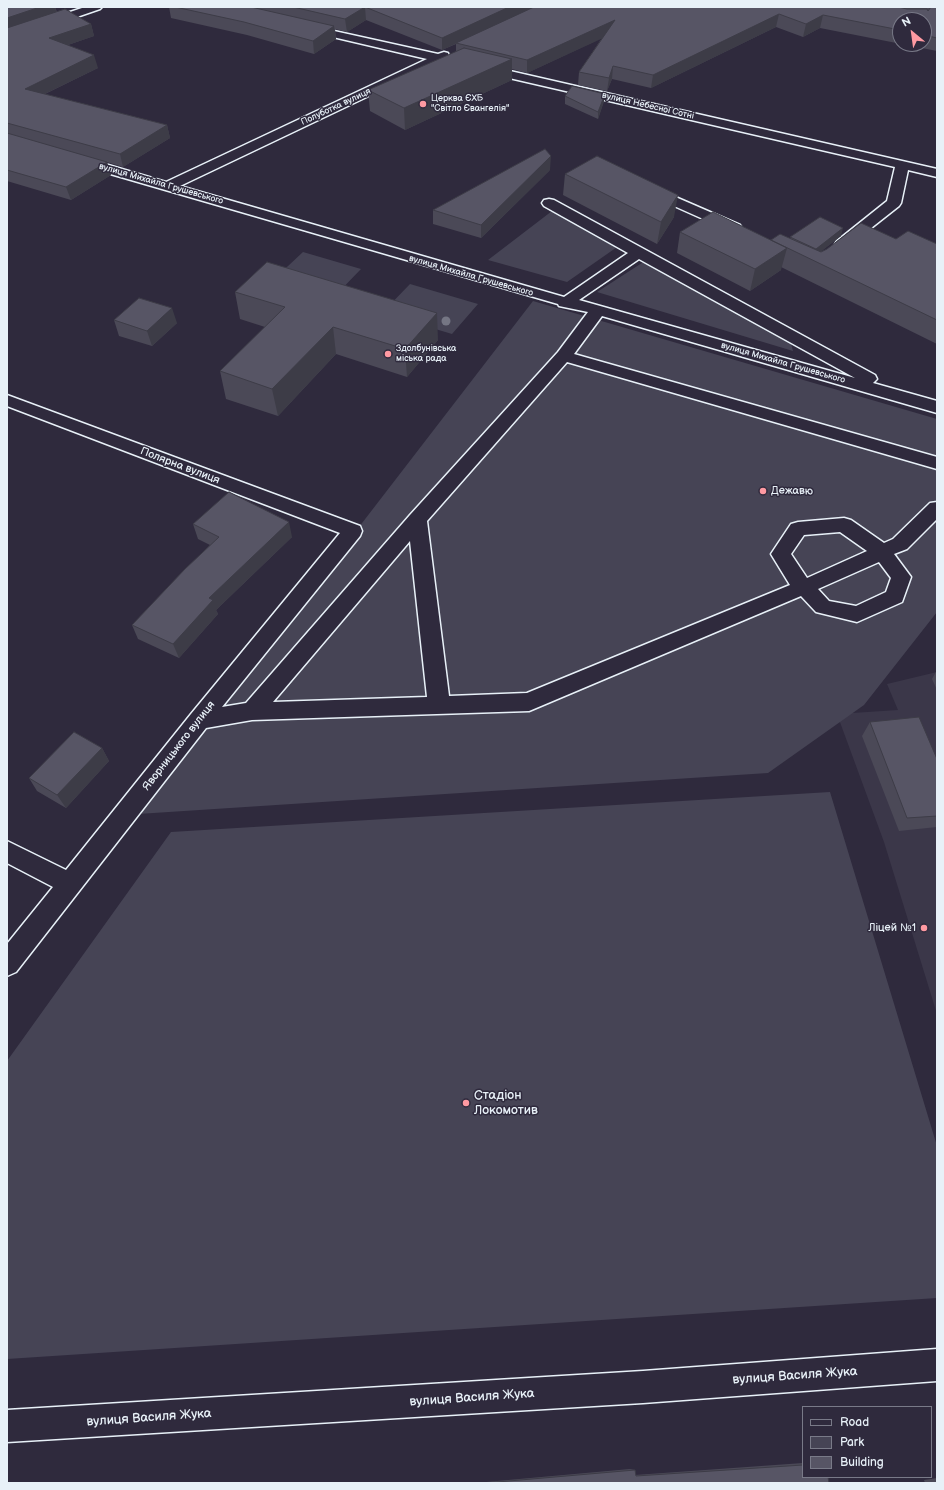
<!DOCTYPE html>
<html>
<head>
<meta charset="utf-8">
<style>
  body { margin:0 }
  #map { position:relative; width:944px; height:1490px; overflow:hidden; background:#2f2a3d; font-family:"Balsamiq Sans",sans-serif }
  canvas { display:block }
  .frame { position:absolute; inset:0; border:8px solid #e8f1f8; pointer-events:none }
  .legend { position:absolute; left:802px; top:1406px; width:130px; height:72px; box-sizing:border-box; background:#2f2a3d; border:1px solid #797a88; margin:0; padding:5px 7px; list-style:none; font-size:12px; color:#e8f1f8 }
  .legend li { display:flex; align-items:center; gap:8px; height:20px }
  .legend b { width:20px; border:1px solid #797a88 }
  .north { position:absolute; left:892px; top:12px; width:40px; height:40px; box-sizing:border-box; background:#2f2a3d; border:1px solid #797a88; border-radius:50%; rotate:331deg; font-size:11px; font-weight:700; line-height:16px; text-align:center; color:#e8f1f8 }
  .north::after { content:''; display:block; margin:auto; width:14px; height:18px; background:#ff9aa2; clip-path:polygon(50% 0,100% 100%,50% 72%,0 100%) }
</style>
</head>
<body>
<div id="map">
<canvas width="944" height="1490"></canvas>
<div class="frame"></div>
<ul class="legend">
<li><b style="height:5px;background:#2f2a3d"></b>Road</li>
<li><b style="height:11px;background:#464455"></b>Park</li>
<li><b style="height:11px;background:#575565"></b>Building</li>
</ul>
<div class="north">N</div>
</div>
<script>
const c = document.querySelector('canvas').getContext('2d');
c.lineJoin = 'round';
function paint(path, color) {
  c.fillStyle = color;
  c.fill(path, 'evenodd');
}
function poly(rows) {
  const path = new Path2D();
  for (const r of rows) {
    path.moveTo(r[0], r[1]);
    for (let i = 2; i < r.length; i += 2) path.lineTo(r[i], r[i + 1]);
  }
  return path;
}
function strokePath(path, color, width, dash) {
  c.strokeStyle = color;
  c.lineWidth = width;
  c.lineCap = dash ? 'butt' : 'round';
  c.setLineDash(dash || []);
  c.stroke(path);
}
function write(font, color, halo, rows, align = 'center') {
  c.font = font + ' "Balsamiq Sans",sans-serif';
  c.lineWidth = 3;
  c.setLineDash([]);
  c.textBaseline = 'middle';
  c.strokeStyle = halo;
  c.fillStyle = color;
  for (const [text, x, y, turn = 0] of rows) {
    c.save();
    c.translate(x, y);
    c.rotate((+turn || 0) * Math.PI / 180);
    c.textAlign = isNaN(turn) ? turn : align;
    if (halo) c.strokeText(text, 0, 0);
    c.fillText(text, 0, 0);
    c.restore();
  }
}
const built = poly([
  [937,672,937,1014,884,842,837,714,898,710,887,684]
]);
const green = poly([
  [552,211,620,245,567,282,488,260],
  [303,252,361,269,333,298,273,280],
  [645,261,790,340,793,351,597,292],
  [410,284,478,304,452,334,382,313],
  [533,301,937,419,937,612,864,705,768,773,138,814],
  [830,792,937,1146,937,1298,7,1359,7,1061,171,832]
]);
const minor = poly([
  [307,25,438,54,444,52,448,53,449,57,937,169,937,177,908,170,901,203,899,206,847,247,842,248,837,247,835,244,837,241,887,201,895,167,440,62,180,186,564,297,628,253,544,206,542,203,544,200,549,199,554,200,875,375,877,379,873,383,937,401,937,413,602,316,574,354,937,457,937,469,567,362,427,521,449,696,527,693,790,585,771,554,791,524,798,522,844,518,851,520,884,543,893,539,930,503,937,502,937,519,907,549,894,554,911,577,902,602,857,622,816,612,801,596,529,711,252,720,206,728,16,972,7,976,7,944,53,887,7,863,7,841,66,870,191,714,340,533,7,406,7,395,360,526,362,531,360,536,222,707,246,703,410,515,558,352,588,312,559,306,558,304,76,164,74,161,76,158,81,157,166,182,427,59,303,30,301,28,303,26,307,25],
  [639,259,855,378,579,300,639,259],
  [840,532,867,551,807,578,791,554,804,535,840,532],
  [410,541,427,697,273,702,410,541],
  [879,562,891,578,886,592,856,606,829,601,818,589,879,562],
  [650,186,740,225,742,228,740,231,735,232,730,231,645,193,643,190,645,187,650,186],
  [937,1349,937,1381,643,1403,7,1442,7,1410,643,1371,937,1349]
]);
const major = poly([
  [85,7,102,7,100,9,7,41,7,33,85,7]
]);
const trees = [
  [446,321]
];
const wall = poly([
  [7,7,55,7,57,12,91,24,94,36,68,45,98,68,45,94,167,125,170,138,123,167,107,162,111,175,71,200,7,181],
  [169,7,937,7,937,51,820,28,803,37,776,27,651,88,612,79,607,91,578,85,579,72,602,38,527,73,512,69,512,80,405,130,370,111,368,90,456,52,456,44,442,50,366,20,347,32,335,29,336,39,314,54,247,35,171,18],
  [900,20,924,20,924,44,900,44],
  [565,96,604,101,598,119,565,104],
  [550,170,481,238,433,224,433,210],
  [565,174,674,217,657,244,563,195],
  [680,232,771,240,790,238,841,236,821,251,896,239,937,244,937,344,781,267,781,270,750,291,677,253],
  [235,292,438,340,407,377,336,354,278,416,226,399,220,371,265,327,240,319],
  [114,320,177,323,152,346,119,336],
  [193,524,292,537,216,610,218,614,179,658,138,639,132,625,210,545,198,539],
  [937,670,937,690,932,679],
  [870,722,937,759,937,827,899,831,862,736],
  [102,748,109,761,66,808,37,791,29,778],
  [803,1463,803,1477,829,1483,418,1483,486,1482,630,1469,635,1470,635,1475],
  [937,1478,937,1483,925,1483,924,1480]
]);
const shadedWall = poly([
  [40,7,55,7,57,15,7,31,7,18],
  [365,7,366,20,347,32,345,19],
  [509,7,535,7,442,50,442,38],
  [779,14,776,27,651,88,653,75],
  [823,15,820,28,803,37,806,24],
  [615,20,614,33,527,73,527,60],
  [91,24,94,36,53,50,49,38],
  [334,26,336,39,314,54,313,41],
  [94,55,98,68,30,101,25,89],
  [512,59,512,80,405,130,404,108],
  [613,66,612,79,607,91,609,78],
  [605,94,604,101,598,119,598,112],
  [167,125,170,138,123,167,120,154],
  [551,156,550,170,481,238,481,225],
  [107,162,111,175,71,200,66,187],
  [678,195,674,217,657,244,661,222],
  [843,228,841,236,814,257,816,249],
  [787,248,781,270,750,291,755,269],
  [172,308,177,323,152,346,147,331],
  [437,313,438,340,407,377,405,349],
  [333,327,336,354,278,416,272,389],
  [289,522,292,537,216,610,218,614,179,658,173,644,209,598],
  [102,748,109,761,66,808,57,795]
]);
const building = poly([
  [7,7,40,7,7,18,7,7],
  [175,7,251,7,334,26,313,41,244,22,175,7],
  [293,7,509,7,442,38,365,7,345,19,293,7],
  [534,7,898,7,907,9,927,9,928,11,931,7,937,7,937,38,924,35,924,20,900,20,900,30,823,15,806,24,779,14,653,75,613,66,609,78,579,72,615,20,527,60,456,43,534,7],
  [65,9,91,24,49,38,94,55,25,89,167,125,120,154,7,123,7,28,65,9],
  [464,48,512,59,404,108,368,90,464,48],
  [572,86,605,94,598,112,565,96,572,86],
  [7,133,107,162,66,187,7,170,7,133],
  [545,149,551,156,481,225,433,210,545,149],
  [597,156,678,195,661,222,565,174,597,156],
  [713,212,787,248,755,269,680,232,713,212],
  [820,217,843,228,816,249,790,237,820,217],
  [861,223,896,239,908,231,937,244,937,320,771,240,780,234,821,252,827,249,861,223],
  [267,262,437,313,405,349,333,327,272,389,220,371,285,307,235,292,267,262],
  [139,298,172,308,147,331,114,320,139,298],
  [229,492,289,522,209,598,213,600,173,644,132,625,185,569,219,537,193,524,229,492],
  [919,717,937,759,937,816,907,818,870,722,919,717],
  [74,732,102,748,57,795,29,778,74,732],
  [803,1465,803,1477,828,1477,829,1483,486,1483,635,1470,636,1476,803,1465]
]);
const markers = [
  [423,104,4,"#ff9aa2"],
  [388,354,4,"#ff9aa2"],
  [763,491,4,"#ff9aa2"],
  [924,928,4,"#ff9aa2"],
  [466,1103,4,"#ff9aa2"]
];
const farPoinames = [
  ["Церква ЄХБ",431,99],
  ["\"Світло Євангелія\"",431,109],
  ["Здолбунівська",396,349],
  ["міська рада",396,359]
];
const farStreetnames = [
  ["вулиця Небесної Сотні",648,106,13],
  ["Полуботка вулиця",336,107,-25],
  ["вулиця Михайла Грушевського",161,184,16],
  ["вулиця Михайла Грушевського",471,276,16],
  ["вулиця Михайла Грушевського",783,363,16]
];
const streetNames = [
  ["Полярна вулиця",180,466,21],
  ["Яворницького вулиця",179,746,-52]
];
const poiNames = [
  ["Дежавю",771,491],
  ["Ліцей №1",916,928,"right"]
];
const nearPoinames = [
  ["Стадіон",474,1096],
  ["Локомотив",474,1111]
];
const nearStreetnames = [
  ["вулиця Василя Жука",795,1376,-4],
  ["вулиця Василя Жука",472,1398,-4],
  ["вулиця Василя Жука",149,1418,-4]
];
paint(built, '#3b3749');
paint(green, '#464455');
strokePath(minor, '#e8f1f8', 3);
strokePath(major, '#e8f1f8', 3);
paint(minor, '#2f2a3d');
paint(major, '#2f2a3d');
c.fillStyle = '#757684';
for (const [x, y] of trees) {
  c.beginPath();
  c.arc(x, y, 4.5, 0, 2 * Math.PI);
  c.fill();
}
paint(wall, '#4b4957');
paint(shadedWall, '#3d3c47');
paint(building, '#575565');
strokePath(building, '#3d3c47', 1);
for (const [x, y, r, color] of markers) {
  const dot = new Path2D();
  dot.arc(x, y, r, 0, 2 * Math.PI);
  c.fillStyle = color;
  c.fill(dot);
  strokePath(dot, '#2f2a3d', 1.5);
}
write('9px', '#e8f1f8', '#2f2a3d', farPoinames, 'left');
write('9px', '#e8f1f8', '#2f2a3d', farStreetnames);
write('11px', '#e8f1f8', '#2f2a3d', streetNames);
write('11px', '#e8f1f8', '#2f2a3d', poiNames, 'left');
write('13px', '#e8f1f8', '#2f2a3d', nearPoinames, 'left');
write('13px', '#e8f1f8', '#2f2a3d', nearStreetnames);
</script>
</body>
</html>
